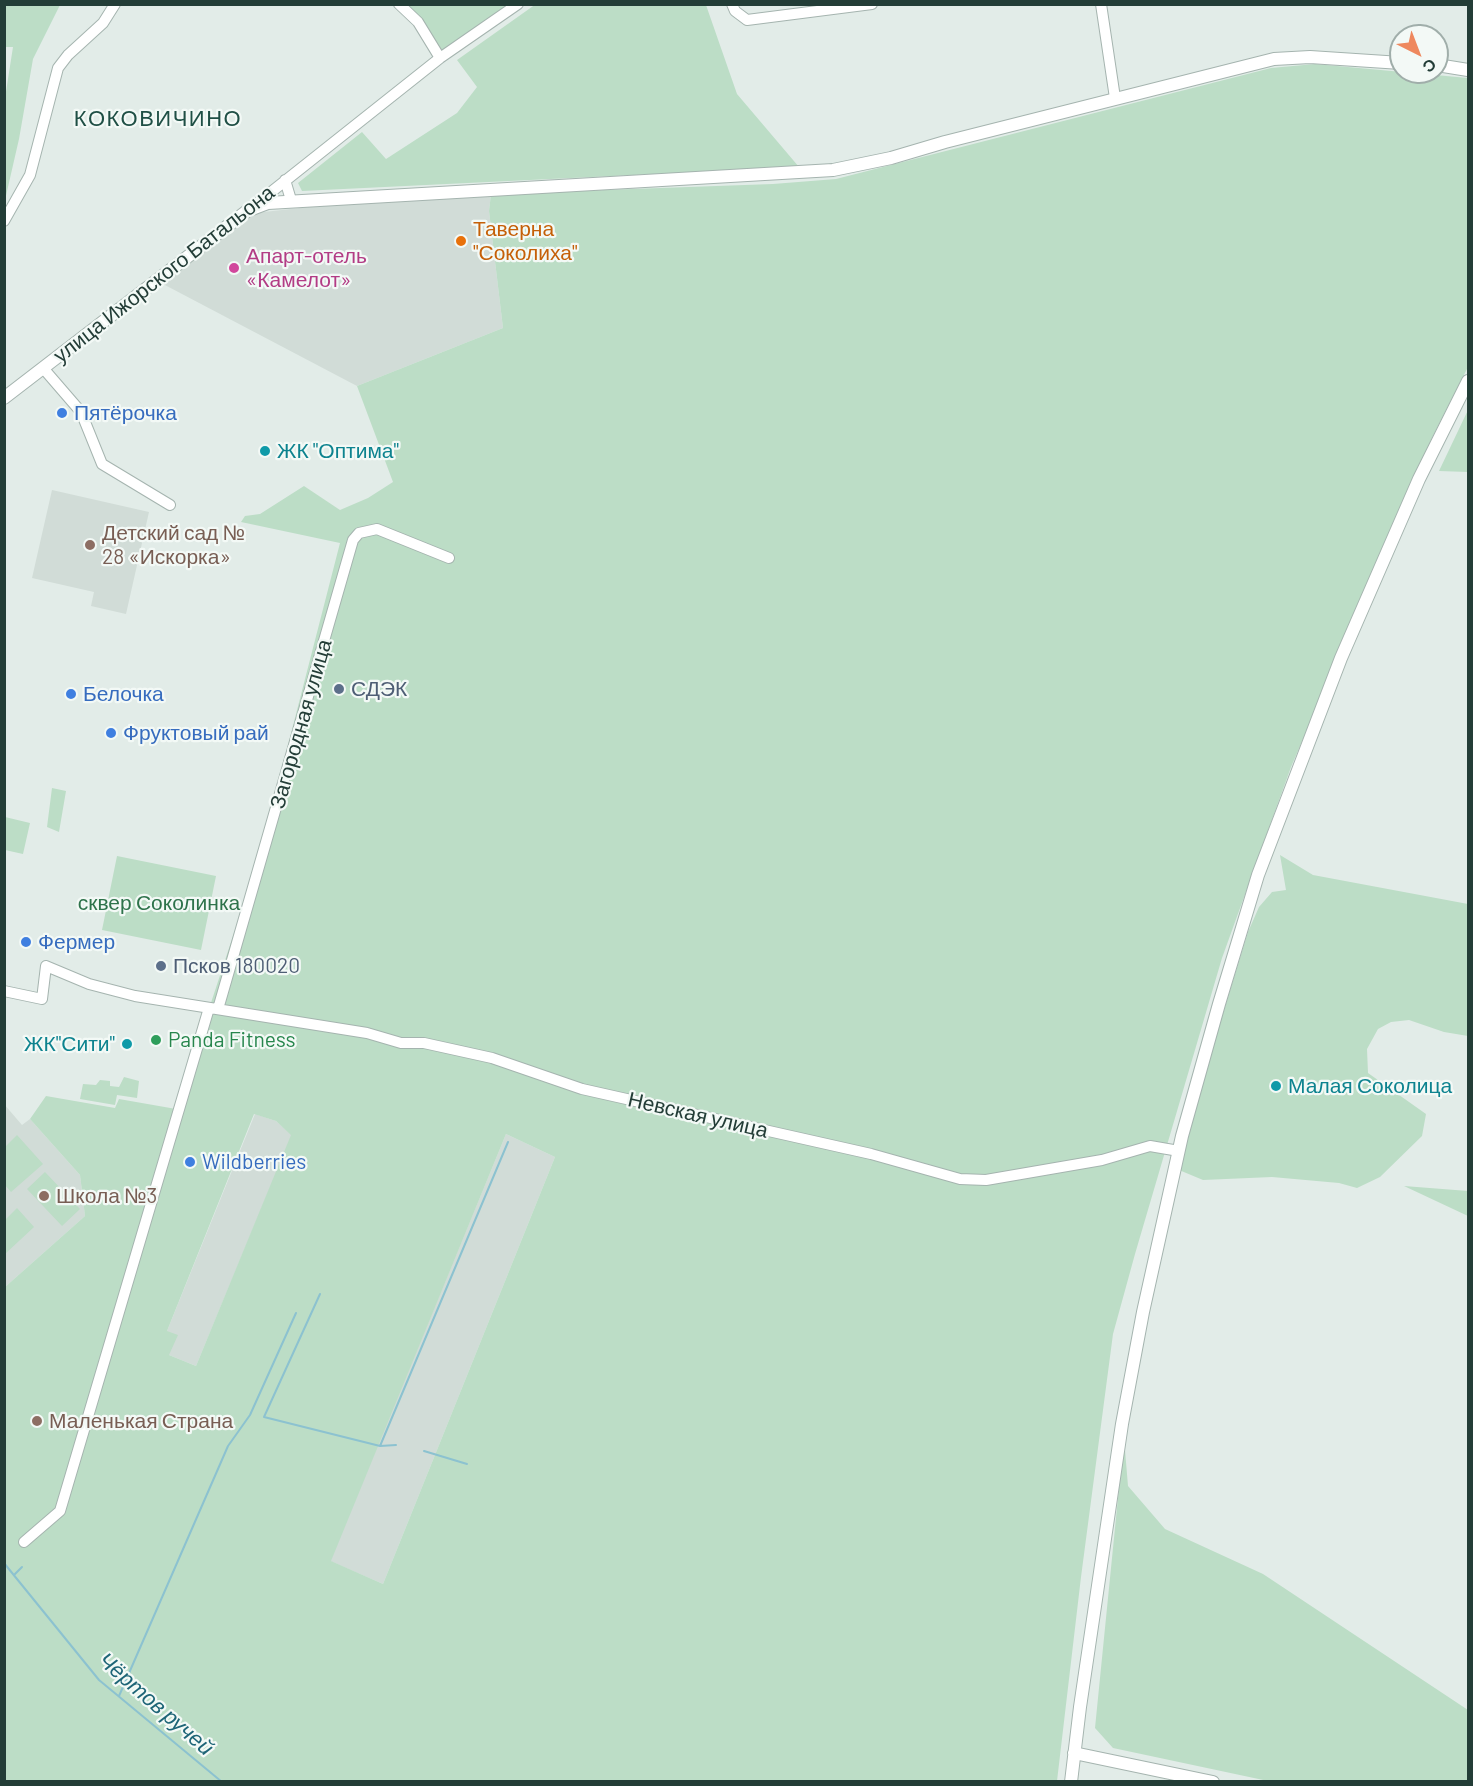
<!DOCTYPE html>
<html>
<head>
<meta charset="utf-8">
<style>
  body { margin:0 }
  #map { position:relative; width:1473px; height:1786px; overflow:hidden; background:#e2ece8; font-family:Barlow,sans-serif }
  canvas { display:block }
  .frame { position:absolute; inset:0; border:6px solid #233d37; pointer-events:none }
  .north { position:absolute; left:1389px; top:24px; width:60px; height:60px; box-sizing:border-box; background:#f3f9f6; border:2px solid #a0aeaa; border-radius:50%; rotate:138deg; font-size:16px; font-weight:700; line-height:24px; text-align:center; color:#233d37 }
  .north::after { content:''; display:block; margin:auto; width:21px; height:27px; background:#ee885e; clip-path:polygon(50% 0,100% 100%,50% 72%,0 100%) }
</style>
</head>
<body>
<div id="map">
<canvas width="1473" height="1786"></canvas>
<div class="frame"></div>
<div class="north">С</div>
</div>
<script>
const c = document.querySelector('canvas').getContext('2d');
c.lineJoin = 'round';
function paint(path, color) {
  c.fillStyle = color;
  c.fill(path, 'evenodd');
}
function poly(rows) {
  const path = new Path2D();
  for (const r of rows) {
    path.moveTo(r[0], r[1]);
    for (let i = 2; i < r.length; i += 2) path.lineTo(r[i], r[i + 1]);
  }
  return path;
}
function strokePath(path, color, width, dash) {
  c.strokeStyle = color;
  c.lineWidth = width;
  c.lineCap = dash ? 'butt' : 'round';
  c.setLineDash(dash || []);
  c.stroke(path);
}
function write(font, color, halo, rows, align = 'center') {
  c.font = font + ' Barlow,sans-serif';
  c.lineWidth = 4.5;
  c.setLineDash([]);
  c.textBaseline = 'middle';
  c.strokeStyle = halo;
  c.fillStyle = color;
  for (const [text, x, y, turn = 0] of rows) {
    c.save();
    c.translate(x, y);
    c.rotate((+turn || 0) * Math.PI / 180);
    c.textAlign = isNaN(turn) ? turn : align;
    if (halo) c.strokeText(text, 0, 0);
    c.fillText(text, 0, 0);
    c.restore();
  }
}
const built = poly([
  [491,194,489,211,503,328,357,386,163,284,255,213,389,198],
  [52,490,149,512,126,614,91,606,94,592,32,578],
  [4,1104,22,1125,30,1119,80,1175,85,1216,5,1287],
  [255,1114,276,1121,292,1135,196,1366,169,1355,167,1331],
  [506,1134,555,1157,383,1584,330,1561]
]);
const green = poly([
  [5,4,60,5,33,59,19,139,5,200,5,98,13,47,5,47],
  [536,4,706,5,737,94,799,167,302,191,298,183,362,132,386,159,457,113,477,87,457,60],
  [407,5,508,5,440,53],
  [1315,64,1468,78,1468,367,1432,438,1291,767,1222,958,1135,1254,1113,1334,1081,1577,1057,1781,5,1781,5,1287,85,1216,80,1175,30,1119,46,1096,115,1108,119,1099,176,1109,260,854,340,543,241,522,245,516,260,514,304,486,340,510,368,498,393,482,357,386,503,328,489,211,491,194,773,184,836,179,1271,68],
  [254,1114,276,1121,291,1135,196,1366,169,1355,178,1335,167,1331],
  [506,1134,555,1157,383,1584,331,1561],
  [1468,410,1468,472,1439,471],
  [52,788,66,791,59,832,47,827],
  [5,817,30,823,23,854,5,850],
  [1280,855,1313,875,1468,904,1468,1036,1444,1032,1409,1020,1391,1022,1378,1029,1367,1049,1368,1073,1426,1114,1422,1136,1380,1177,1357,1188,1339,1183,1272,1177,1203,1180,1179,1170,1200,1088,1248,932,1259,907,1272,892,1286,890],
  [117,856,216,876,201,950,102,930],
  [124,1077,139,1081,137,1098,117,1095,115,1105,80,1099,83,1084,96,1085,100,1080,110,1081,110,1086,119,1087],
  [17,1135,43,1164,11,1192,5,1185,5,1147],
  [45,1172,80,1209,62,1226,27,1189],
  [1404,1186,1468,1191,1468,1216],
  [17,1208,34,1227,5,1254,5,1220],
  [1124,1438,1128,1486,1165,1529,1263,1574,1468,1710,1468,1781,1268,1781,1113,1748,1095,1728]
]);
const stream = poly([
  [320,1294,264,1417,380,1446,396,1445],
  [380,1446,508,1142],
  [424,1451,467,1464],
  [4,1563,99,1680,222,1782],
  [14,1575,22,1567],
  [119,1696,228,1446,250,1415,296,1313]
]);
const minor = poly([
  [399,4,418,22,440,58],
  [732,4,735,11,747,20,872,4],
  [1101,4,1115,98],
  [285,180,291,200],
  [251,208,440,58,518,4],
  [4,221,30,175,58,68,68,55,103,23,115,4],
  [43,368,81,412,102,464,170,505],
  [4,991,42,999,46,966,89,984,135,996,367,1033,401,1043,424,1043,492,1058,582,1089,871,1154,960,1179,986,1180,1102,1160,1150,1146,1179,1151],
  [218,1009,353,540,359,533,377,529,449,558],
  [24,1542,60,1511,209,1008]
]);
const tertiary = poly([
  [1437,65,1468,70],
  [4,398,247,211,268,203,833,170,891,158,945,142,1274,59,1310,57,1401,63],
  [1074,1753,1213,1782],
  [1071,1782,1080,1707,1122,1424,1143,1312,1182,1136,1219,1004,1258,875,1341,658,1419,479,1468,381]
]);
const markers = [
  [461,241,6,"#e8710a"],
  [234,268,6,"#d1479c"],
  [62,413,6,"#3f7fe0"],
  [265,451,6,"#0f9aa8"],
  [90,545,6,"#8d6e63"],
  [339,689,6,"#5c6f8a"],
  [71,694,6,"#3f7fe0"],
  [111,733,6,"#3f7fe0"],
  [26,942,6,"#3f7fe0"],
  [161,966,6,"#5c6f8a"],
  [156,1040,6,"#2e9e5b"],
  [127,1044,6,"#0f9aa8"],
  [1276,1086,6,"#0f9aa8"],
  [190,1162,6,"#3f7fe0"],
  [44,1196,6,"#8d6e63"],
  [37,1421,6,"#8d6e63"]
];
const foodNames = [
  ["Таверна",473,229],
  ["\"Соколиха\"",473,253]
];
const hotelNames = [
  ["Апарт-отель",246,256],
  ["«Камелот»",246,280]
];
const streetNames = [
  ["улица Ижорского Батальона",164,274,-38],
  ["Загородная улица",301,724,-74],
  ["Невская улица",698,1115,13]
];
const shopNames = [
  ["Пятёрочка",74,413],
  ["Белочка",83,694],
  ["Фруктовый рай",123,733],
  ["Фермер",38,942],
  ["Wildberries",202,1162]
];
const cultureNames = [
  ["ЖК \"Оптима\"",277,451],
  ["ЖК\"Сити\"",115,1044,"right"],
  ["Малая Соколица",1288,1086]
];
const educationNames = [
  ["Детский сад №",102,533],
  ["28 «Искорка»",102,557],
  ["Школа №3",56,1196],
  ["Маленькая Страна",49,1421]
];
const serviceNames = [
  ["СДЭК",351,689],
  ["Псков 180020",173,966]
];
const parkNames = [
  ["сквер Соколинка",159,903]
];
const leisureNames = [
  ["Panda Fitness",168,1040]
];
const neighbourhoodNames = [
  ["КОКОВИЧИНО",158,119]
];
const waterNames = [
  ["Чёртов ручей",156,1704,41]
];
paint(built, '#d1dcd7');
paint(green, '#bcddc6');
strokePath(stream, '#8cc2d0', 2);
strokePath(minor, '#a5b4af', 12);
strokePath(tertiary, '#a5b4af', 14);
strokePath(minor, '#fff', 10);
strokePath(tertiary, '#fff', 12);
for (const [x, y, r, color] of markers) {
  const dot = new Path2D();
  dot.arc(x, y, r, 0, 2 * Math.PI);
  c.fillStyle = color;
  c.fill(dot);
  strokePath(dot, '#f3f9f6', 2);
}
write('21px', '#c56008', '#f3f9f6', foodNames, 'left');
write('21px', '#b23c85', '#f3f9f6', hotelNames, 'left');
write('21px', '#233d37', '#f3f9f6', streetNames);
write('21px', '#366cbe', '#f3f9f6', shopNames, 'left');
write('21px', '#0d838f', '#f3f9f6', cultureNames, 'left');
write('21px', '#785e54', '#f3f9f6', educationNames, 'left');
write('21px', '#4e5e75', '#f3f9f6', serviceNames, 'left');
write('21px', '#2e734b', '#f3f9f6', parkNames);
write('21px', '#27864d', '#f3f9f6', leisureNames, 'left');
c.letterSpacing = '1.5px';
write('22px', '#1f4f45', '#f3f9f6', neighbourhoodNames);
c.letterSpacing = '0px';
write('italic 22px', '#1e6577', '#f3f9f6', waterNames);
</script>
</body>
</html>
